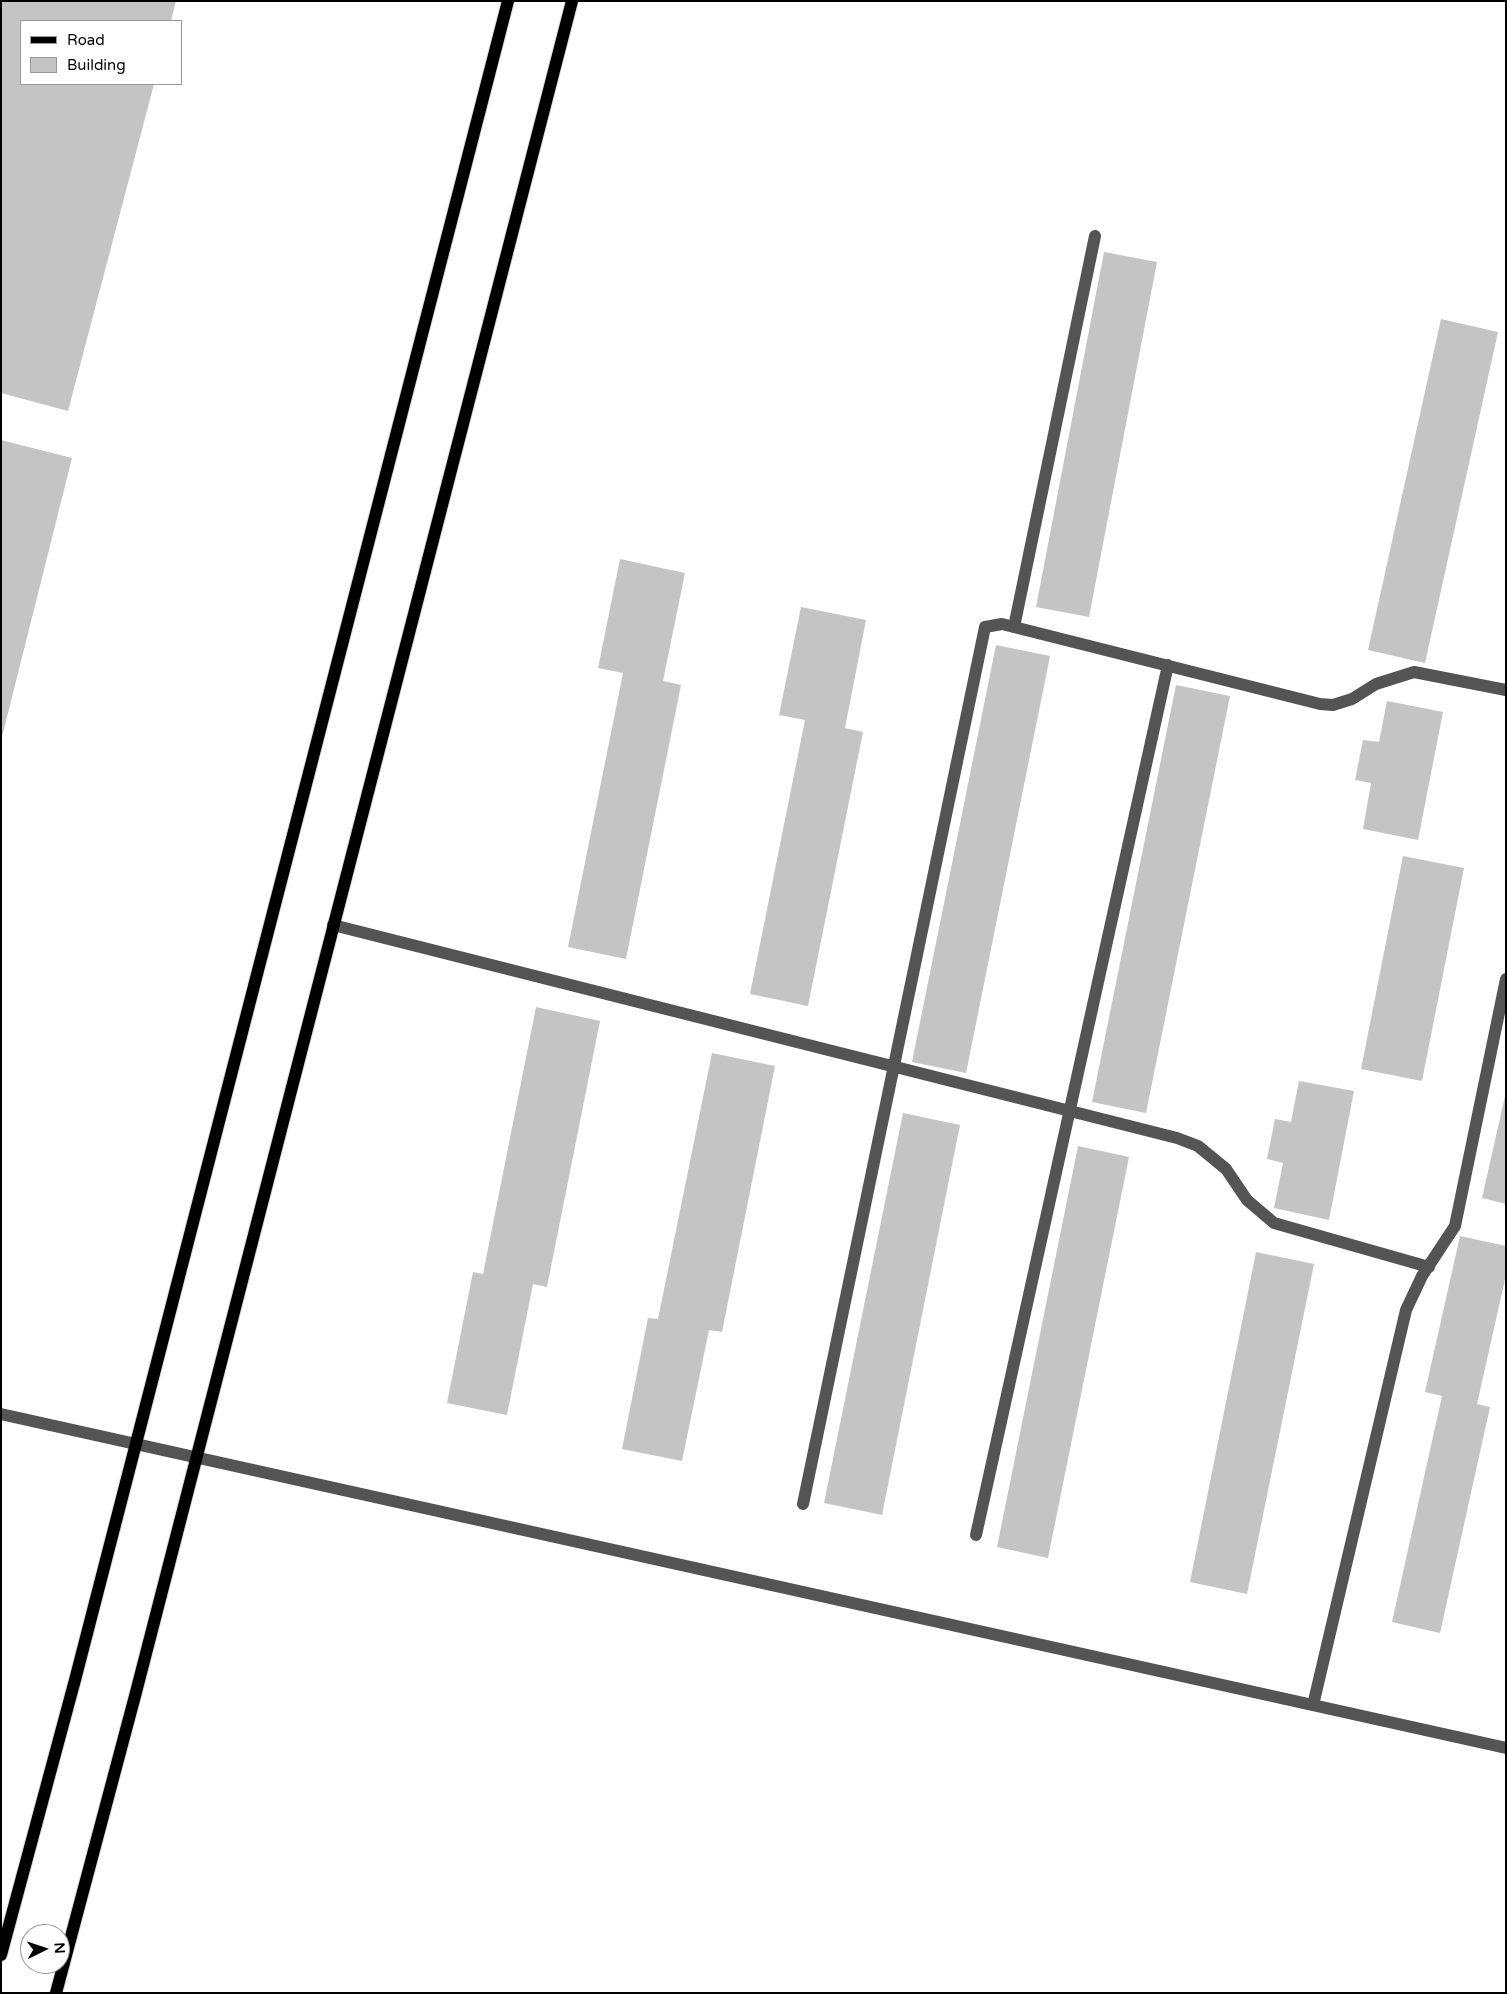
<!DOCTYPE html>
<html>
<head>
<meta charset="utf-8">
<style>
  body { margin:0 }
  #map { position:relative; width:1507px; height:1994px; overflow:hidden; background:#fff; font-family:"Varela Round",sans-serif }
  canvas { display:block }
  .frame { position:absolute; inset:0; border:2px solid #000; pointer-events:none }
  .legend { position:absolute; left:20px; top:20px; width:162px; height:65px; box-sizing:border-box; background:#fff; border:1px solid #999; margin:0; padding:6px 9px; list-style:none; font-size:15px; color:#000 }
  .legend li { display:flex; align-items:center; gap:10px; height:25px }
  .legend b { width:25px; border:1px solid #999 }
  .north { position:absolute; left:20px; top:1924px; width:50px; height:50px; box-sizing:border-box; background:#fff; border:1px solid #999; border-radius:50%; rotate:86deg; font-size:14px; font-weight:700; line-height:20px; text-align:center; color:#000 }
  .north::after { content:''; display:block; margin:auto; width:18px; height:22px; background:#000; clip-path:polygon(50% 0,100% 100%,50% 72%,0 100%) }
</style>
</head>
<body>
<div id="map">
<canvas width="1507" height="1994"></canvas>
<div class="frame"></div>
<ul class="legend">
<li><b style="height:6px;background:#000"></b>Road</li>
<li><b style="height:14px;background:#c4c4c4"></b>Building</li>
</ul>
<div class="north">N</div>
</div>
<script>
const c = document.querySelector('canvas').getContext('2d');
c.lineJoin = 'round';
function paint(path, color) {
  c.fillStyle = color;
  c.fill(path, 'evenodd');
}
function poly(rows) {
  const path = new Path2D();
  for (const r of rows) {
    path.moveTo(r[0], r[1]);
    for (let i = 2; i < r.length; i += 2) path.lineTo(r[i], r[i + 1]);
  }
  return path;
}
function strokePath(path, color, width, dash) {
  c.strokeStyle = color;
  c.lineWidth = width;
  c.lineCap = dash ? 'butt' : 'round';
  c.setLineDash(dash || []);
  c.stroke(path);
}
const building = poly([
  [1,1,176,1,171,21,21,21,21,84,154,84,68,411,1,393],
  [1104,252,1157,262,1089,617,1036,607],
  [1441,319,1498,332,1425,663,1368,650],
  [1,440,72,458,2,737,1,737],
  [620,559,685,573,663,681,681,685,626,959,568,947,623,673,598,668],
  [801,607,866,620,845,728,863,732,808,1006,750,994,805,720,779,715],
  [996,645,1050,656,966,1073,912,1062],
  [1176,685,1230,696,1146,1113,1092,1102],
  [1387,701,1443,712,1418,840,1363,829,1371,783,1355,780,1363,740,1379,742],
  [1403,856,1464,868,1422,1081,1361,1069],
  [536,1007,600,1021,547,1287,533,1284,507,1415,447,1403,473,1272,483,1274],
  [712,1053,775,1066,722,1332,709,1330,682,1461,622,1449,648,1318,658,1319],
  [1299,1081,1354,1091,1329,1220,1274,1208,1283,1163,1267,1159,1275,1119,1291,1122],
  [1505,1096,1506,1096,1506,1204,1482,1198],
  [903,1113,960,1125,882,1515,824,1503],
  [1078,1146,1129,1157,1048,1558,997,1547],
  [1460,1236,1506,1246,1506,1275,1477,1404,1490,1407,1440,1633,1392,1622,1442,1396,1425,1392],
  [1256,1252,1314,1264,1247,1594,1190,1582]
]);
const minor = poly([
  [1014,627,1095,236],
  [333,925,1177,1138,1198,1146,1226,1169,1247,1200,1274,1223,1429,1267],
  [1,1414,1506,1748],
  [803,1504,985,627,1002,624,1320,704,1333,705,1352,699,1376,684,1414,672,1506,690],
  [976,1535,1168,665],
  [1313,1705,1406,1310,1422,1276,1455,1226,1506,979]
]);
const major = poly([
  [1,1955,75,1680,508,1],
  [56,1993,135,1696,572,1]
]);
paint(building, '#c4c4c4');
strokePath(major, '#dbdbdb', 14);
strokePath(minor, '#545454', 12);
strokePath(major, '#000', 12);
</script>
</body>
</html>
